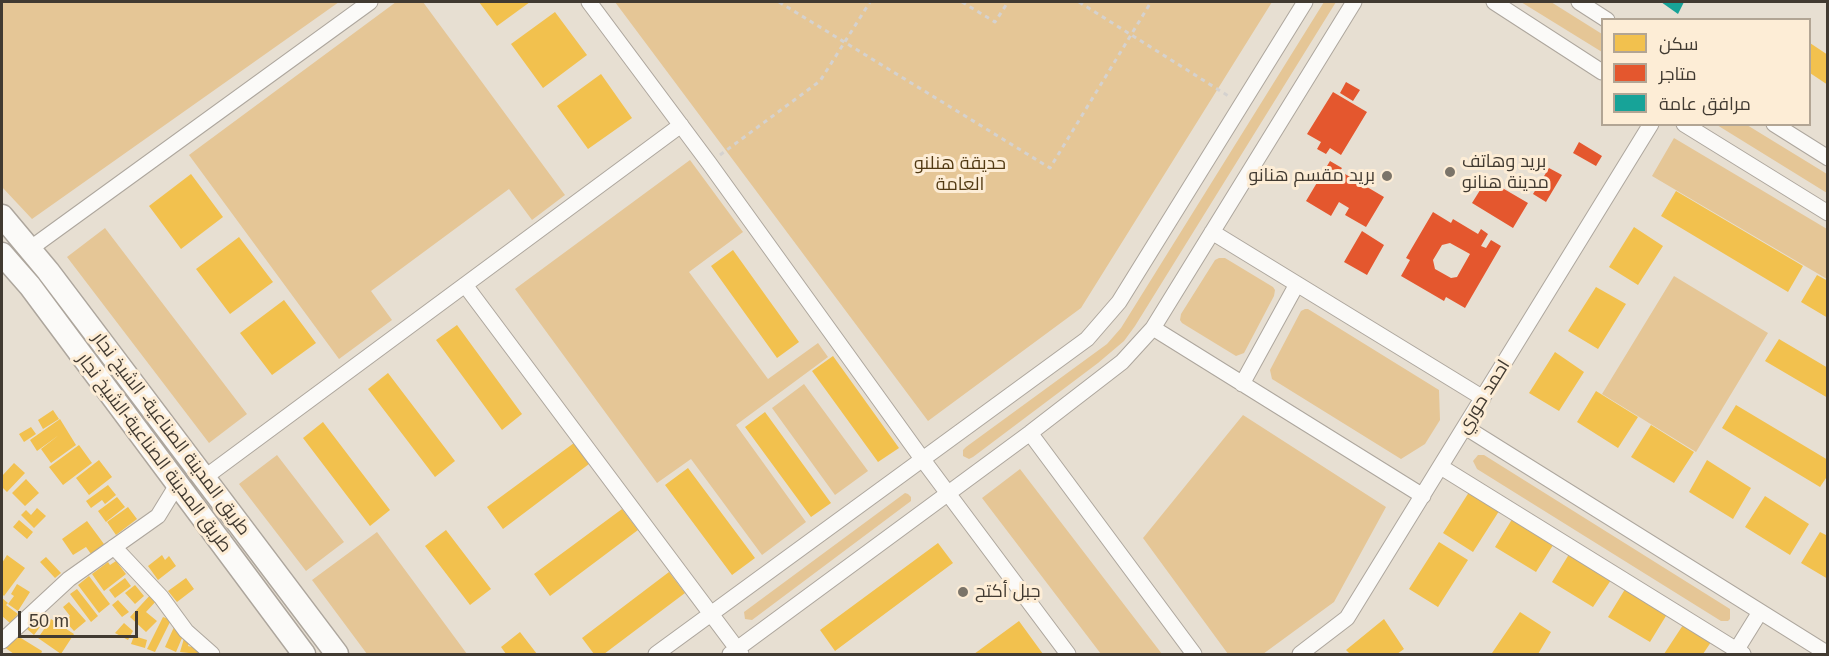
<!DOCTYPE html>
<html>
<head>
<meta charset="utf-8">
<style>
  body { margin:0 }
  #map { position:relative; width:1829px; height:656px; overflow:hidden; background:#e7dfd2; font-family:Arial,Cairo,sans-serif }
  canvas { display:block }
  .frame { position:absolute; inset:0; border:3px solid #413a31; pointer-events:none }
  .legend { position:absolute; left:1601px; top:18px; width:210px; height:108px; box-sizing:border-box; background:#fdedd6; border:2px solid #b2a594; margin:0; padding:8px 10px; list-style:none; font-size:18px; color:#413a31 }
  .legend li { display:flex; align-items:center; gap:12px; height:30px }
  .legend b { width:30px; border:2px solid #b2a594 }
  .scale { position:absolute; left:18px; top:611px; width:120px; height:27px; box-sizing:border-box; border:3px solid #413a31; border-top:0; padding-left:8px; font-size:18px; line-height:21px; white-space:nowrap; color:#413a31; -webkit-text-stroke:4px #fdedd6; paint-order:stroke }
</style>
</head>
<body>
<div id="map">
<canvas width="1829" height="656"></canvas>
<div class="frame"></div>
<ul class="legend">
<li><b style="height:16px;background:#f2c14e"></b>سكن</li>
<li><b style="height:16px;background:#e4572e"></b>متاجر</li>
<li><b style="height:16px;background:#17a398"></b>مرافق عامة</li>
</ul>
<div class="scale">50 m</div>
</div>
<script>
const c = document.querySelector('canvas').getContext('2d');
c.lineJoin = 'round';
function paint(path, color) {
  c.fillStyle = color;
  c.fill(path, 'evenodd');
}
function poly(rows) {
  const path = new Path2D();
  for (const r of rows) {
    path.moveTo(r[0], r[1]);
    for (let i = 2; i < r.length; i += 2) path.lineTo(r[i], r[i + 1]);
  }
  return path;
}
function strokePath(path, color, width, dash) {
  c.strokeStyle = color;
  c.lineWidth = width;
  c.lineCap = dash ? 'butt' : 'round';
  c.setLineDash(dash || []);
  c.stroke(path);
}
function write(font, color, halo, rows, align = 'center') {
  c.font = font + ' Arial,Cairo,sans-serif';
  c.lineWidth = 6;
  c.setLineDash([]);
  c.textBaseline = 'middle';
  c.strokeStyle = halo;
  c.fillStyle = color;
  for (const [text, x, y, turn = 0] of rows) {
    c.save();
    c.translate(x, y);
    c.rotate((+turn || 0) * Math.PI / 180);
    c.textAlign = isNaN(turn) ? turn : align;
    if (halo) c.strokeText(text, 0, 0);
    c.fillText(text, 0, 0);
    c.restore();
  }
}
const green = poly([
  [2,2,339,2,32,219,2,187],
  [396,2,423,2,565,195,532,220,509,189,371,291,392,320,339,359,189,155],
  [615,2,1272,2,1081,308,928,421],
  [1324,2,1336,2,1135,326,1124,341,1098,363,973,457,969,459,963,456,963,450,966,447,1107,344,1121,328],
  [1521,2,1551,2,1602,34,1602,52],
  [1717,125,1747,125,1827,174,1827,193],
  [1674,138,1827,229,1827,279,1652,176],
  [690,160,743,232,689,272,768,379,818,343,828,357,736,425,806,522,762,555,691,459,657,483,515,289],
  [105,228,247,414,209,443,67,257],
  [1219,258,1225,258,1273,287,1275,290,1274,296,1244,353,1236,356,1182,323,1180,320,1181,314,1215,260],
  [1674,276,1768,333,1696,452,1602,394],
  [1305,309,1308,309,1439,390,1440,420,1425,444,1401,459,1272,379,1270,370,1301,311],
  [804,384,868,471,835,495,772,408],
  [1243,415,1386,507,1334,602,1263,654,1228,654,1143,538],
  [277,455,344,542,306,571,239,484],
  [1478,455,1484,455,1730,609,1730,619,1728,621,1721,621,1477,469,1473,461],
  [1020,469,1162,654,1101,654,982,498],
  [905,493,908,494,911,497,911,501,752,620,745,619,744,612],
  [377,532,467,654,367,654,312,580]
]);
const homes = poly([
  [479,2,530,2,497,26],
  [555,12,587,55,543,88,511,44],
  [1810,43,1828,55,1828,85,1810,73],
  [601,74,632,118,588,149,557,106],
  [191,174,223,217,181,249,149,206],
  [1676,191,1803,266,1788,292,1661,216],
  [1634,227,1663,246,1638,285,1609,267],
  [239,237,273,282,230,314,196,269],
  [733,250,799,342,777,358,711,266],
  [1817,275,1828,281,1828,318,1801,302],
  [1596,287,1626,304,1598,349,1568,331],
  [284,300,316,343,272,375,240,333],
  [457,325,522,414,502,430,436,340],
  [1779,339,1828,368,1828,398,1765,361],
  [1555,352,1584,372,1559,411,1529,393],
  [833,356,899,448,878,462,812,371],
  [388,373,455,461,435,477,368,389],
  [1596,391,1638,417,1618,448,1577,422],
  [1736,405,1828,460,1828,475,1820,487,1722,428],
  [53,410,59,419,43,429,38,420],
  [765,412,831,503,811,517,745,427],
  [60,419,76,445,51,463,41,449,59,435,37,451,30,440],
  [323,422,390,510,370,526,303,438],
  [1651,425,1694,452,1674,483,1631,457],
  [31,427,36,434,24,442,19,434],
  [574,443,589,464,503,529,487,507],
  [79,445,92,463,63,485,49,467],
  [99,460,112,477,89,495,76,478],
  [1707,460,1751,488,1733,519,1689,492],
  [14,463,25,473,7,492,2,487,2,476],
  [688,468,755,558,732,575,665,485],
  [26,479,39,493,25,506,12,493],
  [108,485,116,495,105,504,102,500,91,508,86,501],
  [1471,489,1501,508,1473,552,1443,533],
  [1765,496,1809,524,1790,555,1745,527],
  [117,497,125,507,106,522,98,511],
  [128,507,137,519,116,535,107,522],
  [37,508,46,516,34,528,21,515,26,510,31,515],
  [622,509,638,530,550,596,534,574],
  [1514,516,1555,542,1536,572,1495,547],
  [19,520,33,532,27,539,13,527],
  [87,521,104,544,91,554,86,547,73,555,62,539],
  [446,530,491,589,470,605,425,546],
  [1820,532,1828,536,1828,579,1801,563],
  [1439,542,1468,560,1438,607,1409,589],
  [938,543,953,563,835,651,820,630],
  [1571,551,1613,577,1593,607,1552,582],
  [7,555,25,568,4,596,2,594,2,563],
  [162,555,165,560,169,556,176,566,158,580,148,566],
  [46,557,61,573,55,578,40,562],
  [116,561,126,574,104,591,92,574,108,562,110,565],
  [669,572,685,593,604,654,594,654,582,638],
  [89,576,110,604,99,613,78,585],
  [125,578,131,586,115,598,109,590],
  [186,578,194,589,177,602,168,591],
  [17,584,30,592,18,611,8,604,14,596,11,594],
  [135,585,144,596,135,604,125,593],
  [1627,586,1669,611,1650,642,1608,617],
  [77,589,98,616,91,622,70,594],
  [152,593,158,599,146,612,157,621,146,632,130,617],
  [2,598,8,603,6,605,18,614,10,623,2,616],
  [118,600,129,612,122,617,112,605],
  [69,602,86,621,74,631,65,621,70,616,63,607],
  [1520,612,1551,632,1538,654,1494,654,1492,653],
  [163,617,171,620,155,652,147,649],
  [37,618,43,623,34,635,27,629],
  [51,619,74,634,61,654,38,638],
  [1384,619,1404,649,1397,654,1350,654,1346,650],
  [1019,621,1043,654,974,654],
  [1685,622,1713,639,1703,654,1664,654],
  [124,623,133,631,128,640,115,633],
  [174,627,185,631,176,652,165,647],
  [520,632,537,654,506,654,501,647],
  [16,635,42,651,41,654,14,654,4,647],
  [185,635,191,637,188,646,199,649,198,654,180,652],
  [134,636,147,640,145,648,131,644]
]);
const shops = poly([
  [1346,82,1360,90,1353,101,1340,93],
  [1333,92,1367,112,1341,155,1330,148,1326,154,1317,149,1321,142,1307,134],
  [1579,142,1602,156,1596,166,1573,153],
  [1330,161,1342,168,1340,171,1384,197,1366,227,1345,215,1349,208,1339,202,1331,216,1306,201],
  [1549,168,1562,175,1546,202,1533,194],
  [1487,179,1528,203,1513,228,1472,203],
  [1433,212,1451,223,1453,219,1478,234,1481,229,1488,234,1481,246,1486,248,1491,240,1501,246,1465,308,1446,297,1444,301,1401,276,1410,260,1406,258],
  [1450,243,1470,254,1457,277,1451,278,1435,269,1433,260,1442,245],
  [1362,231,1384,245,1367,275,1344,262]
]);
const public = poly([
  [1661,2,1684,2,1678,14]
]);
const path = poly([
  [779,2,1050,168,1151,2],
  [962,2,995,22,1008,2],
  [1079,2,1230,97],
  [720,155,820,81,870,2]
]);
const street = poly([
  [589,2,709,163,923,460,1068,654],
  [1494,2,1602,72],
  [1579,2,1607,20],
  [1684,124,1828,213],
  [1774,124,1828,158],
  [1212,232,1483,398],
  [31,248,370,2],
  [465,285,741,654],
  [1153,328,1423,496],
  [1242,384,1297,284],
  [1465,427,1828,654],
  [1030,433,1194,654],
  [1441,467,1743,654],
  [204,478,681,125],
  [114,547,161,597,186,631,212,654],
  [2,641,69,579,158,516,177,485],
  [656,654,1087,339,1119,302,1305,2],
  [730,654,1030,433,1122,362,1153,328,1354,2],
  [1300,654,1347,618,1651,124],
  [1734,654,1760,612]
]);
const primary = poly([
  [2,216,48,271,337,654],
  [2,254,30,286,304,654]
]);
const markers = [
  [1450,172,6,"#7b7469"],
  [1387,176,6,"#7b7469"],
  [963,592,6,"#7b7469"]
];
const poiNames = [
  ["بريد وهاتف",1462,162],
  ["مدينة هنانو",1462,183],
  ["بريد مقسم هنانو",1375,176,"right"],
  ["جبل أكتح",975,592]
];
const parkNames = [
  ["حديقة هنلنو",960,164],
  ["العامة",960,185]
];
const streetNames = [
  ["احمد حوري",1484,397,-58],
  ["طريق المدينة الصناعية- الشيخ نجار",171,434,53],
  ["طريق المدينة الصناعية-الشيخ نجار",154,453,53]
];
paint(green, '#e5c696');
paint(homes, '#f2c14e');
paint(shops, '#e4572e');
paint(public, '#17a398');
strokePath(street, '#ada69d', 17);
strokePath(primary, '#ada69d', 25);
strokePath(path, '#d5d2cf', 3, [4.5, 4.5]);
strokePath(street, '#fbfaf8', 15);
strokePath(primary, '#fbfaf8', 22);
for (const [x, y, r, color] of markers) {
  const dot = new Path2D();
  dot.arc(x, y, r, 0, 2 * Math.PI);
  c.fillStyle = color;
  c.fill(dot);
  strokePath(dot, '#fdedd6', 2);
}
write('18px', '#413a31', '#fdedd6', poiNames, 'left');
write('18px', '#523a13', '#fdedd6', parkNames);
write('18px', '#413a31', '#fdedd6', streetNames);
</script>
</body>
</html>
